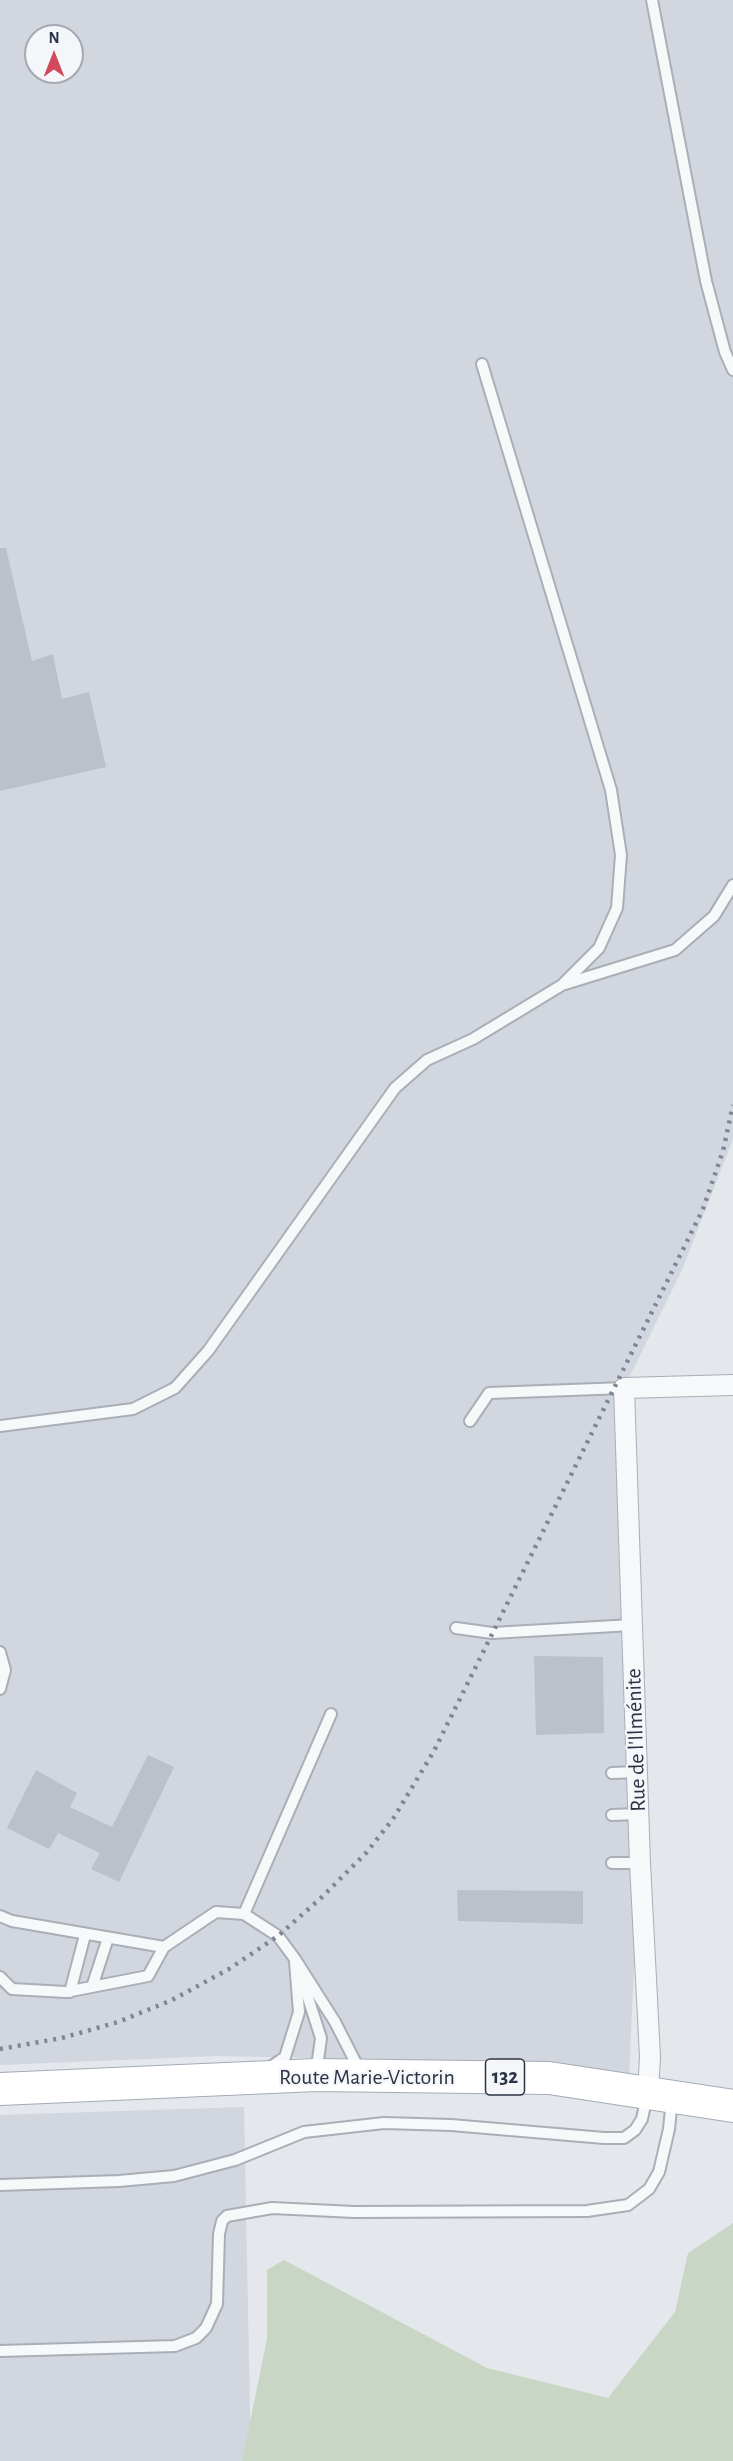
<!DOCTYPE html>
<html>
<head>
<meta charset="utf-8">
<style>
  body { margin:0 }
  #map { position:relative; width:733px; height:2461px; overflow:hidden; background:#e4e7ec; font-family:"Alegreya Sans",sans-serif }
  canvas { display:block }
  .north { position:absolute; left:24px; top:24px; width:60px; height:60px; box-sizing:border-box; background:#f4f6f9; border:2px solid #a4a8b1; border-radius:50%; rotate:0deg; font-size:16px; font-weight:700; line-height:24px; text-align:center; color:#2b3445 }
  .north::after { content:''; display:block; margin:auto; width:21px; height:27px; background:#d1495b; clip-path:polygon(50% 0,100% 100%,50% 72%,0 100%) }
</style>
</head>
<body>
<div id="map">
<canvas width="733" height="2461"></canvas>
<div class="north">N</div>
</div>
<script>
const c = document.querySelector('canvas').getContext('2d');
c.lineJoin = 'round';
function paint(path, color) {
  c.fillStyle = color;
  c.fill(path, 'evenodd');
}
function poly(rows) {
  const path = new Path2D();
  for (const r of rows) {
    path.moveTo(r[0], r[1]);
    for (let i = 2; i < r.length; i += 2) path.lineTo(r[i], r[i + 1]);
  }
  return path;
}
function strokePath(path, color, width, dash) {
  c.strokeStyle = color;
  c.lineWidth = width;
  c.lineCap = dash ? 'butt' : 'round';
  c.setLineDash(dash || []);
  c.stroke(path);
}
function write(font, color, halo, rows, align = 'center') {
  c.font = font + ' "Alegreya Sans",sans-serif';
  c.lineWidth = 4.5;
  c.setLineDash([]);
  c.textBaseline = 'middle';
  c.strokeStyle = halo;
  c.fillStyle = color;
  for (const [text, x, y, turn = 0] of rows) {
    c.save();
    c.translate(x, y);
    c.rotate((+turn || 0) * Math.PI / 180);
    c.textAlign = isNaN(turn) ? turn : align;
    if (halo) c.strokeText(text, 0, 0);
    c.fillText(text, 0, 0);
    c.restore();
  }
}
const built = poly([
  [0,0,733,0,733,1139,682,1270,624,1388,635,1943,629,2079,514,2062,218,2056,0,2065],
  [36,36,72,36,72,72,36,72],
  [244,2107,251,2461,0,2461,0,2115]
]);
const green = poly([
  [733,2223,733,2461,242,2461,267,2339,267,2270,284,2260,487,2368,608,2398,675,2312,688,2253]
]);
const building = poly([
  [0,548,6,548,32,661,53,654,62,699,89,692,106,767,0,791],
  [534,1656,603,1657,604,1733,536,1735],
  [148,1755,174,1767,119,1882,91,1869,100,1853,58,1833,49,1849,7,1828,36,1770,77,1793,70,1807,112,1827],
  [457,1890,583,1891,583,1924,458,1921]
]);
const service = poly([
  [652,0,706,281,725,352,733,370],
  [565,984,675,950,714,916,733,885],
  [470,1421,489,1393,624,1388],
  [0,1426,133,1409,175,1388,208,1351,395,1088,427,1060,473,1039,562,985,599,948,617,908,621,855,611,790,482,364],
  [456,1628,492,1633,632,1625],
  [0,1652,5,1670,0,1689],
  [612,1773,637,1772],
  [612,1815,638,1814],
  [612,1863,640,1863],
  [244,1914,331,1714],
  [0,1916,12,1921,164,1947],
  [0,1977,12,1989,66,1992,148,1976,164,1947,216,1912,244,1914,278,1936,295,1959,335,2022,360,2071],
  [302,1979,321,2038,316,2074],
  [92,1987,108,1938],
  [70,1992,85,1935],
  [269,2068,285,2057,299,2012,295,1962],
  [0,2185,119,2181,174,2176,235,2160,304,2132,384,2123,451,2125,604,2138,624,2138,635,2130,642,2119,647,2095],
  [0,2351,175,2346,196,2338,206,2328,217,2304,219,2234,222,2221,227,2216,272,2208,354,2212,587,2211,628,2205,649,2189,659,2172,669,2129,672,2099]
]);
const minor = poly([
  [648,2092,650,2057,640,1863,624,1388,733,1385]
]);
const primary = poly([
  [0,2089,316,2075,549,2078,733,2106]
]);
const rail = poly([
  [0,2049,62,2038,118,2022,172,2000,229,1969,278,1936,322,1897,366,1853,393,1819,434,1751,703,1209,723,1151,733,1105]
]);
const shields = [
  [505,2077,39]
];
const shieldNames = [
  ["132",505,2077]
];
const streetNames = [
  ["Rue de l'Ilménite",636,1740,-92],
  ["Route Marie-Victorin",367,2077]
];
paint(built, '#d2d6de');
paint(green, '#c9d6c5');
paint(building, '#bbc0ca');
strokePath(service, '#a9aeb7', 14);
strokePath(minor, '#a9aeb7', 22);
strokePath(primary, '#a3abb8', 34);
strokePath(service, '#f7f8fa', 10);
strokePath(minor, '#f7f8fa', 20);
strokePath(primary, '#fff', 32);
strokePath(rail, '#7d8696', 4.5, [3, 6]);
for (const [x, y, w] of shields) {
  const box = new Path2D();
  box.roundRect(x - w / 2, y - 18, w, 36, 4.5);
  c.fillStyle = '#f4f6f9';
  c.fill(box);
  strokePath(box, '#2b3445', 1.5);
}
write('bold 21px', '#2b3445', null, shieldNames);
write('22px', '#2b3445', '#f4f6f9', streetNames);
</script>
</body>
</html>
